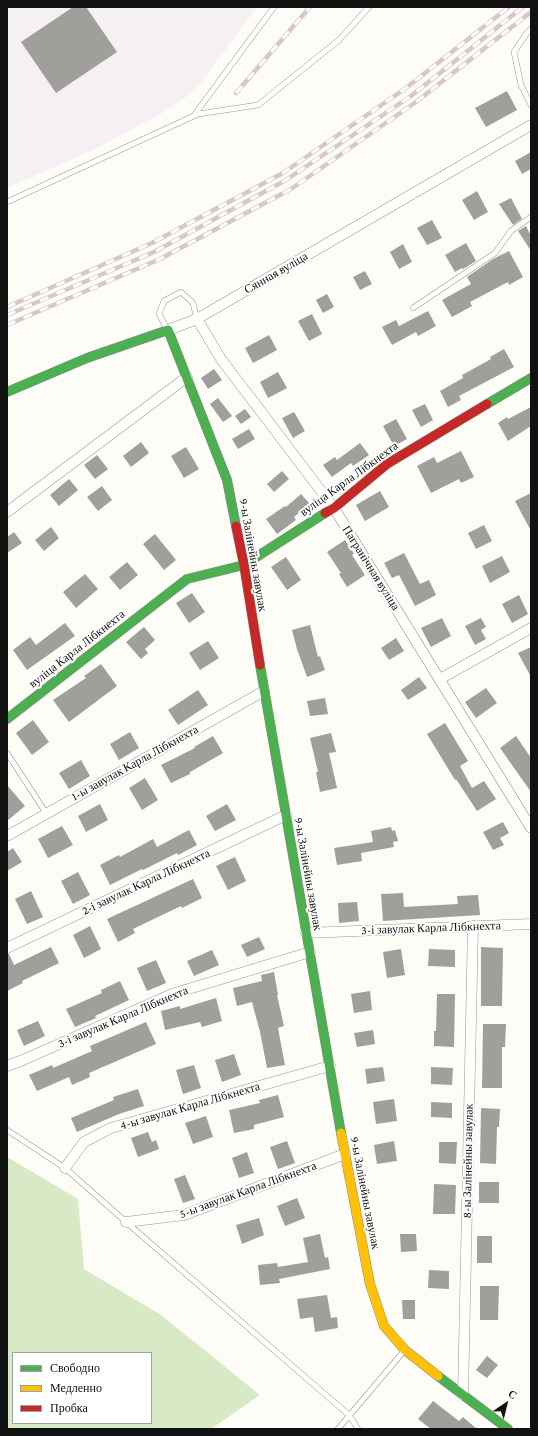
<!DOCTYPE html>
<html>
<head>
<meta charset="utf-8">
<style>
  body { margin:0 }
  #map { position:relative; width:538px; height:1436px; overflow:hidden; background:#fdfcf7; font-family:"Crimson Pro",serif }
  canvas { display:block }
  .frame { position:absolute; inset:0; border:8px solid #111; pointer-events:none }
  .legend { position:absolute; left:12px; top:1352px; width:140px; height:72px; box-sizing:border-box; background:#fff; border:1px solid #a0a0a0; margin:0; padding:5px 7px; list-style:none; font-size:12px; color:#111 }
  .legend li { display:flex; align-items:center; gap:8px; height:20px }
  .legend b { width:20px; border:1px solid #a0a0a0 }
  .north { position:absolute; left:486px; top:1384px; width:40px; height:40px; -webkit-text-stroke:3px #fff; paint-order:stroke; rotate:35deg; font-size:11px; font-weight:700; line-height:16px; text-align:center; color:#111 }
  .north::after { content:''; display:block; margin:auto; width:14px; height:18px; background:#111; clip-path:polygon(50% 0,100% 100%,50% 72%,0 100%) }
</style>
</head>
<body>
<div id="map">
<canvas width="538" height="1436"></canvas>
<div class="frame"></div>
<ul class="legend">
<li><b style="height:5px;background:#4caf50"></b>Свободно</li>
<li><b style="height:5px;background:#ffc107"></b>Медленно</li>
<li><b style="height:5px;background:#c62828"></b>Пробка</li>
</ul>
<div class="north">С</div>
</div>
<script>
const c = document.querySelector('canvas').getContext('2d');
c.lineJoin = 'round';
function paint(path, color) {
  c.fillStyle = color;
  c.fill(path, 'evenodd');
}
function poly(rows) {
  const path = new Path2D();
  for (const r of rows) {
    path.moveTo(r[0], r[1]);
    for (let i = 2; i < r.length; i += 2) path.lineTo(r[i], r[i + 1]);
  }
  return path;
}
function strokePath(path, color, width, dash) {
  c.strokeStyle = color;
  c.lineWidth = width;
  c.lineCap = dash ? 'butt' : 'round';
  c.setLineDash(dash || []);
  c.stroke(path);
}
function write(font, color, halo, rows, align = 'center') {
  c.font = font + ' "Crimson Pro",serif';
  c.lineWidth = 4;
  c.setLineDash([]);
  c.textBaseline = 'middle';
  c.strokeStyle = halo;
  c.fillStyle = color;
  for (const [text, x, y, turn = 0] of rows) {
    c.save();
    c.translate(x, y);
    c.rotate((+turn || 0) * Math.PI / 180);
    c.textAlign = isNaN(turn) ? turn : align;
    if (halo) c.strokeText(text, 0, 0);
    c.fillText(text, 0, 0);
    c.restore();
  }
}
const industrial = poly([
  [7,7,257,7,195,91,162,113,95,149,7,188]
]);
const forest = poly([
  [7,1157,78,1199,84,1269,161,1315,260,1395,211,1429,7,1429],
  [13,1353,151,1353,151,1423,13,1423]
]);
const building = poly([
  [73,7,86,7,117,52,56,93,21,42],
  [507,91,517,110,486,127,475,108],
  [531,152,531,169,522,174,515,161],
  [477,191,488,212,474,220,462,200],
  [511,198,522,219,513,225,499,204],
  [432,220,442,238,427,245,417,228],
  [526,226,531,236,531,251,518,231],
  [466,243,476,261,463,269,462,268,455,272,445,255],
  [403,244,412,262,399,269,390,252],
  [509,251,523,277,509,285,508,282,470,302,472,306,452,317,442,300,471,284,467,277,493,259],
  [365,271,372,284,360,290,353,277],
  [327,294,334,307,323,313,316,300],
  [428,311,436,326,418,336,416,332,392,345,382,327,396,320,399,326],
  [312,314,322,334,309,341,298,321],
  [269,335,277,350,253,363,245,348],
  [504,349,514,367,459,396,461,400,448,407,440,391,463,378,462,375,491,359,490,357],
  [214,369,222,380,208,389,201,378],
  [278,372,287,388,268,398,260,382],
  [218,398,232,416,223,422,210,404],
  [425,404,433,420,421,427,412,410],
  [531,407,531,426,508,441,498,423,507,417,508,419],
  [245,409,251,417,241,424,235,416],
  [294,412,305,431,293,438,282,418],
  [396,419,407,439,394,446,383,426],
  [249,429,255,439,238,449,232,439],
  [141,442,149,453,131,467,123,456],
  [360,443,369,455,353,466,351,463,332,477,323,465,335,457,337,460],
  [186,447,199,469,184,478,171,456],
  [461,451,474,477,461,483,459,479,431,493,417,466,434,457,437,463],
  [97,455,108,469,95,479,84,465],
  [282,471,289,479,274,492,267,484],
  [69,479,78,490,59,506,50,495],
  [102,486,112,500,98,511,87,497],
  [380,491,389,507,365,521,356,505],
  [531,493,531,531,515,501],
  [301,494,310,504,294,517,296,520,277,534,266,519,285,506,286,507],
  [484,525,492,541,476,549,468,533],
  [51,527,59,538,44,551,35,540],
  [14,532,22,543,7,553,7,537],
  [155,534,176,560,164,570,143,544],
  [345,540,354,554,352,555,365,575,347,587,339,574,341,573,327,552],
  [404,553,420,584,429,580,436,595,415,606,399,575,392,578,384,563],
  [502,556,510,572,490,583,482,566],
  [286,557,301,580,287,590,271,567],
  [127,562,138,575,120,590,109,577],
  [85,574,98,589,76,608,63,592],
  [192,593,205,612,189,623,176,603],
  [519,595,528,614,512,623,502,604],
  [442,618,451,636,431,647,421,628],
  [481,618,486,627,481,630,486,639,475,645,465,626],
  [65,623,75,636,27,670,13,650,30,637,36,645],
  [310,625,318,657,320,656,325,670,307,677,297,649,292,630],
  [144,627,155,640,145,649,148,653,141,659,126,642],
  [396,638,404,651,389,660,381,648],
  [208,641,219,658,200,670,189,653],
  [531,647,531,677,518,653],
  [101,664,117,686,69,722,53,700,86,678,84,676],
  [419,677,427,688,408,700,401,690],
  [486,688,497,703,476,718,465,702],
  [198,690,208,705,178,725,168,710],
  [325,698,328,714,310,716,307,701],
  [33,720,49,742,32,755,16,733],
  [445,723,468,761,460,766,472,788,484,781,496,799,477,811,456,779,455,780,427,734],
  [130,732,139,748,119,760,110,744],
  [331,733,336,752,329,753,337,788,320,792,316,772,318,772,310,738],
  [213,736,223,753,190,772,190,774,171,783,161,765,195,748,194,747],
  [516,736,531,758,531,792,500,748],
  [81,760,90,776,69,789,59,773],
  [145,778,158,800,142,810,129,788],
  [7,785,25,806,7,821],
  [100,804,108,820,86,832,78,816],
  [227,804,236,820,215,831,206,816],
  [503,822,509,833,500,838,504,845,493,850,483,832],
  [62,826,73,845,48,858,38,839],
  [391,827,392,831,395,830,398,841,393,842,394,847,361,853,362,861,337,865,334,848,373,842,371,831],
  [189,830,197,845,178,855,177,853,143,870,142,869,110,885,100,865,119,855,120,857,153,839,157,847],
  [13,848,22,862,7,871,7,852],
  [235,857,246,881,228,890,216,866],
  [78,872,90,895,73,904,61,881],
  [193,879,202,898,182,908,181,906,133,929,135,933,118,942,107,919],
  [31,891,43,917,27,924,15,899],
  [403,893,404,907,458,904,457,896,478,895,480,915,383,921,381,894],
  [357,902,359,921,339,923,338,903],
  [90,926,101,949,84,958,73,935],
  [259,937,265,949,247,957,241,945],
  [51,947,59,963,22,981,23,983,7,991,7,954,9,954,14,965],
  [481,947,503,948,502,1006,481,1006],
  [401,949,405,975,387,978,383,952],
  [429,949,455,950,455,967,428,966],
  [212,950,219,965,194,976,187,961],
  [156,960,166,983,147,991,137,968],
  [274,972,278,995,277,995,284,1026,278,1028,285,1065,267,1068,260,1032,252,1002,237,1006,233,988,262,981,261,975],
  [120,981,129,1000,95,1016,96,1018,75,1027,66,1009,102,993,101,990],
  [370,991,372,1010,354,1013,351,994],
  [437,994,455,994,454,1047,434,1046,434,1031,436,1031],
  [216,998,222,1021,202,1027,200,1022,165,1030,161,1011,180,1006,180,1009],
  [38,1021,45,1036,24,1046,17,1030],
  [146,1022,156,1044,89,1073,90,1077,72,1085,69,1077,37,1091,29,1075,52,1065,53,1068,92,1051,90,1046],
  [483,1024,506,1024,505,1047,502,1047,502,1088,482,1088],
  [373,1030,375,1044,357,1047,354,1033],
  [234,1054,241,1075,222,1082,215,1060],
  [194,1065,201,1088,183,1094,176,1070],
  [383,1067,385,1081,367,1084,365,1069],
  [431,1067,453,1068,452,1085,431,1084],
  [138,1089,144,1106,119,1114,77,1132,71,1118,114,1100,113,1097],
  [278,1095,284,1117,254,1125,254,1129,234,1133,229,1110,260,1103,259,1100],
  [394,1099,397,1121,376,1124,373,1102],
  [431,1102,452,1103,452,1118,431,1117],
  [481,1108,500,1109,499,1127,497,1127,496,1164,480,1163],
  [206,1116,213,1137,193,1144,185,1123],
  [148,1132,152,1142,156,1140,159,1149,138,1157,131,1138],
  [287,1141,295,1163,278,1169,270,1147],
  [394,1141,397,1161,377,1164,374,1145],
  [439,1142,457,1142,456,1164,439,1163],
  [247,1152,254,1173,239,1178,232,1158],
  [185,1175,195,1199,183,1203,174,1179],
  [479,1182,499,1182,499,1203,479,1203],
  [434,1184,456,1185,455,1214,433,1214],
  [297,1198,305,1218,285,1226,277,1206],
  [259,1218,264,1235,242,1244,236,1225],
  [320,1234,325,1258,328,1257,330,1269,279,1279,280,1283,260,1285,258,1265,277,1263,278,1267,308,1262,303,1238],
  [400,1234,416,1234,417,1251,401,1252],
  [477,1236,492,1236,492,1263,477,1263],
  [429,1270,449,1271,449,1289,428,1288],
  [480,1286,499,1286,498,1320,480,1320],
  [327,1295,331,1318,337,1317,338,1328,315,1332,313,1317,300,1319,297,1299],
  [402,1300,415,1300,415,1319,403,1319],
  [487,1356,498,1365,487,1378,476,1370],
  [433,1401,459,1421,463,1417,477,1429,431,1429,418,1419]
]);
const lane = poly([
  [531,29,527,33,514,52,521,85,531,105],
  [195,114,274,7],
  [7,202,198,114,258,105,339,40,369,7],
  [413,308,495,253,511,231,531,217],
  [167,329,159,314,164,301,181,292,193,303,197,319],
  [7,753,46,813],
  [7,1130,65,1168,126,1222,349,1415,358,1429],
  [338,1429,404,1351]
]);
const street = poly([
  [197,319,221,359,334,508,531,828],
  [168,330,197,319,531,125],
  [7,512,187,377],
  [440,679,531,628],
  [7,836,264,691],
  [306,933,531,924],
  [7,948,286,815],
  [7,1066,23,1060,172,994,310,952],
  [65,1168,84,1142,111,1128,330,1066],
  [126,1222,184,1215,345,1154],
  [463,1395,473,926]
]);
const fast = poly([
  [7,392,87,358,168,330,227,480,236,526],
  [487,404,531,378],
  [260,665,341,1133],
  [7,719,187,579,244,565,325,513],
  [438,1376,508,1429]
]);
const slow = poly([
  [341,1133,370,1284,384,1326,405,1350,438,1376]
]);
const jam = poly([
  [325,513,334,508,387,464,487,404],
  [236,526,244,565,260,665]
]);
const rail = poly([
  [236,93,310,7],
  [7,307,152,243,283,173,406,88,509,7],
  [7,315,154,252,286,180,411,96,523,7],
  [7,325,160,259,291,189,416,102,531,12]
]);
const streetNames = [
  ["Сянная вуліца",276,273,-30],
  ["вуліца Карла Лібкнехта",349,479,-36],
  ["9-ы Залінейны завулак",253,555,80],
  ["Пагранічная вуліца",371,568,58],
  ["вуліца Карла Лібкнехта",77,649,-38],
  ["1-ы завулак Карла Лібкнехта",135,763,-29],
  ["9-ы Залінейны завулак",308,874,80],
  ["2-і завулак Карла Лібкнехта",146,882,-25],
  ["3-і завулак Карла Лібкнехта",431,928,-2],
  ["3-і завулак Карла Лібкнехта",123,1017,-23],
  ["4-ы завулак Карла Лібкнехта",190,1106,-16],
  ["8-ы Залінейны завулак",468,1161,-89],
  ["5-ы завулак Карла Лібкнехта",248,1190,-20],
  ["9-ы Залінейны завулак",365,1193,79]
];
paint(industrial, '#f5f0f3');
paint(forest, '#d8eac5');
paint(building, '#a19f9c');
strokePath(lane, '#979795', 6);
strokePath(street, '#979795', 11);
strokePath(fast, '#8e8d8b', 10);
strokePath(slow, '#8e8d8b', 10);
strokePath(jam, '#8e8d8b', 10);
strokePath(lane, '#fffffe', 5);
strokePath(street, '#fffffe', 10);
strokePath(fast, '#4caf50', 9);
strokePath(slow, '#ffc107', 9);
strokePath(jam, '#c62828', 9);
strokePath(rail, '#d9c6c7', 4.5);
strokePath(rail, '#fff', 3, [9]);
write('12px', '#111', '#fff', streetNames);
</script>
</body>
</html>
